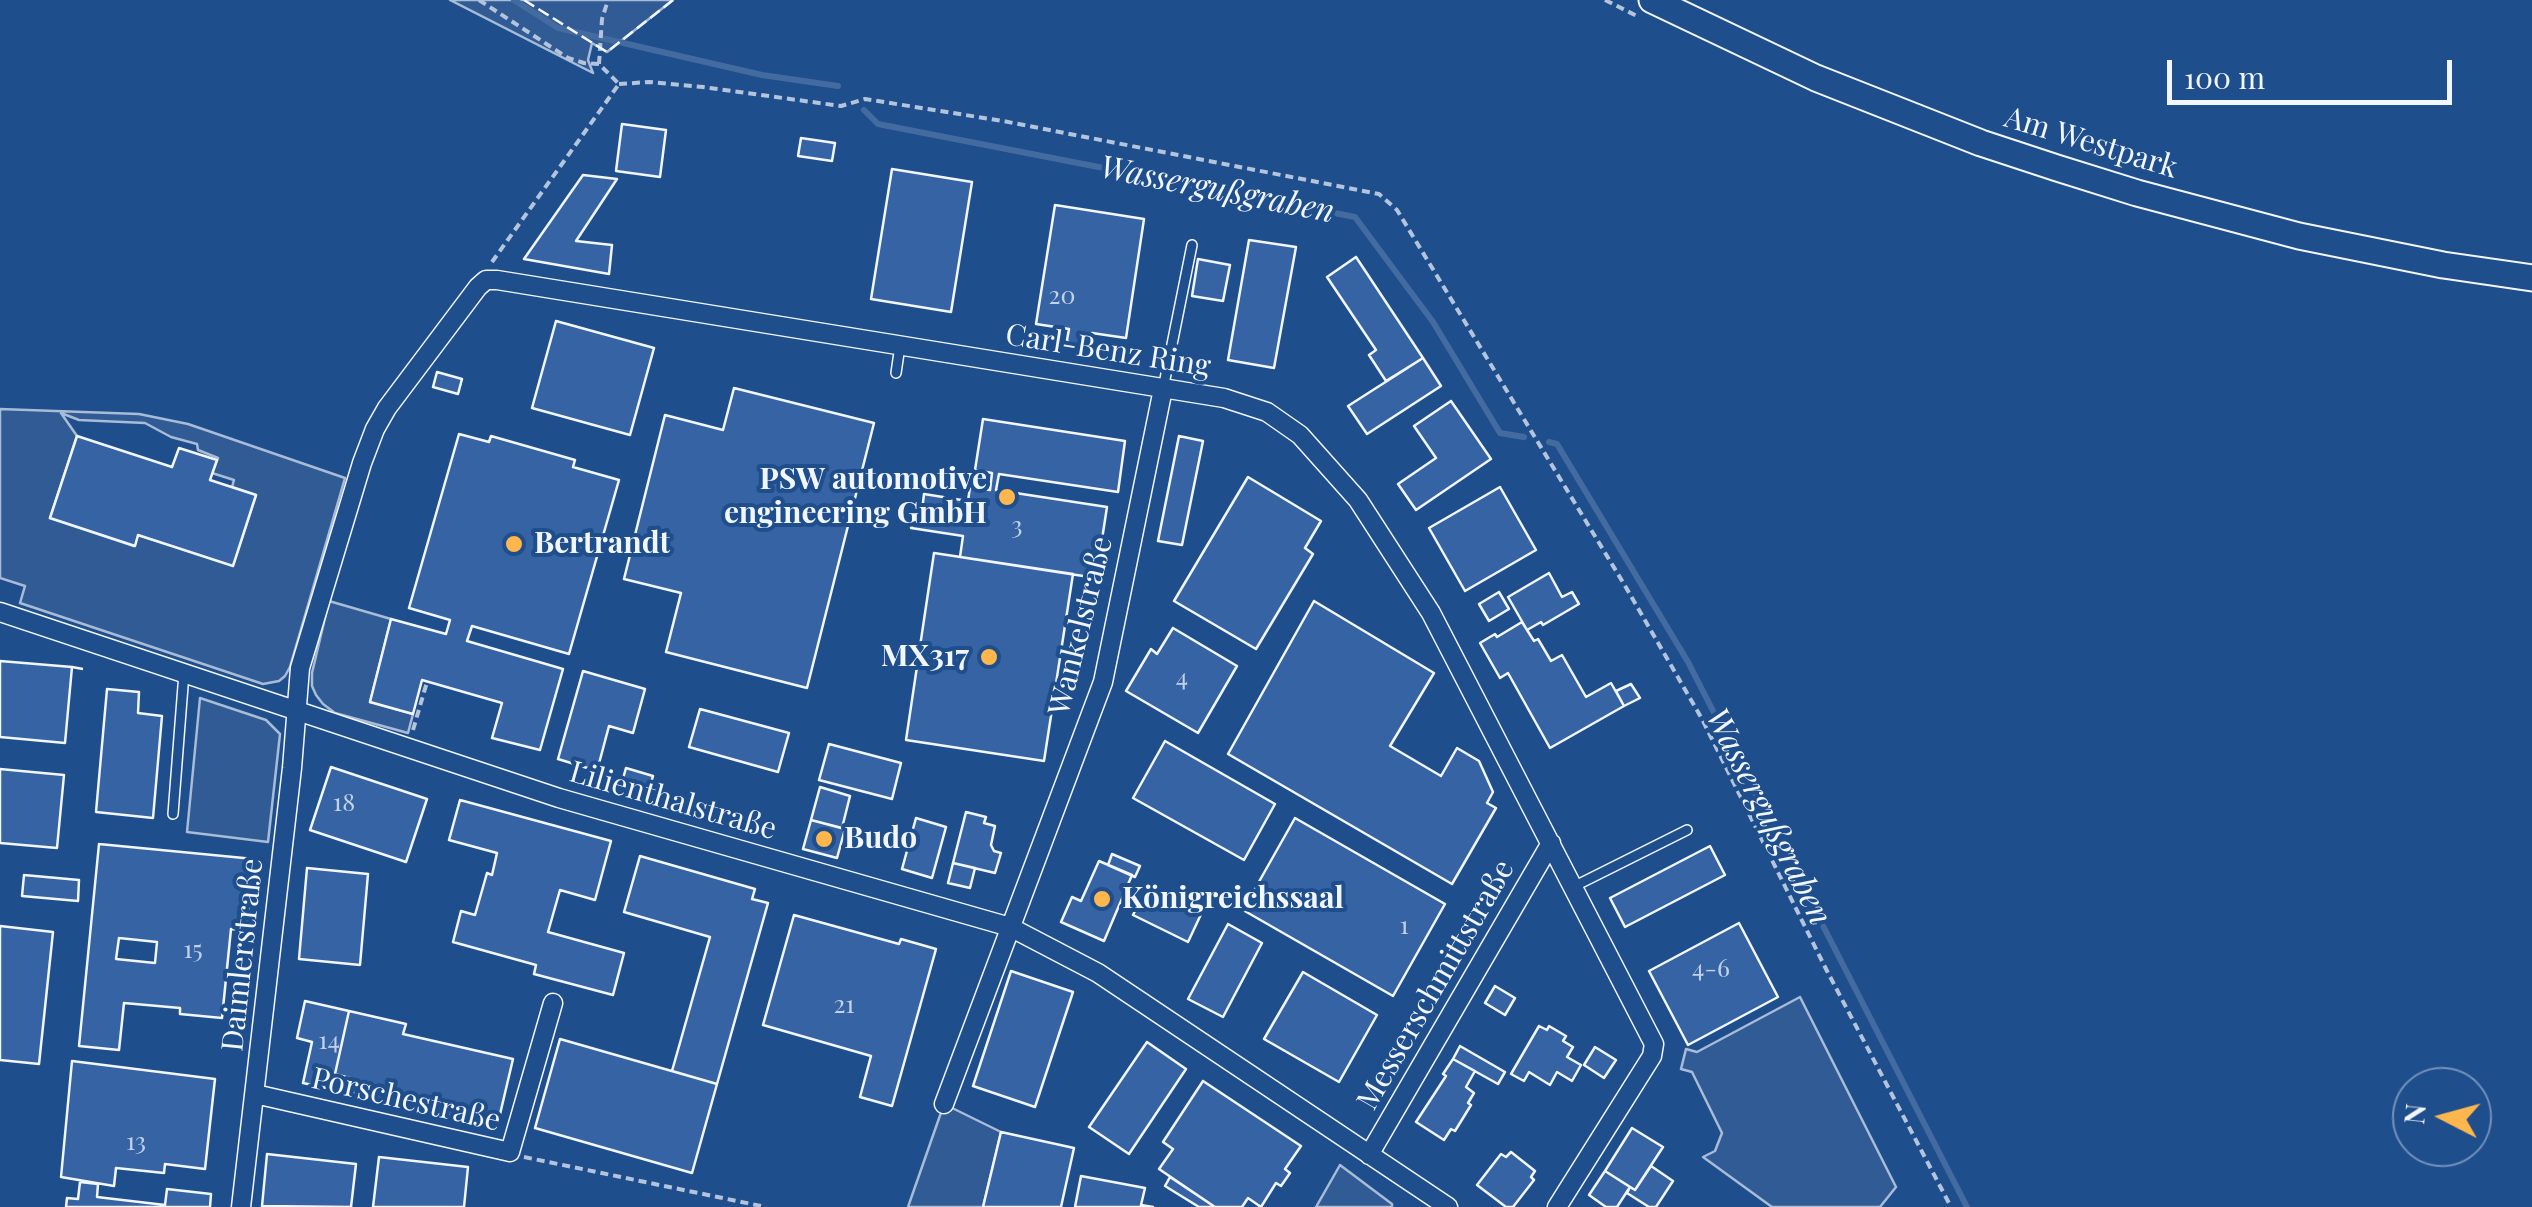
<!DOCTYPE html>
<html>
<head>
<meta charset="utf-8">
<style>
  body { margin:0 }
  #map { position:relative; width:2532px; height:1207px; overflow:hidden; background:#1f4e8c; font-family:"Playfair Display",serif }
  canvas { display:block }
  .north { position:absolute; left:2392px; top:1067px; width:100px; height:100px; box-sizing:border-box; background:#1f4e8c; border:2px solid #7391ba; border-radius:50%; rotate:276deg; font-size:28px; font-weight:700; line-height:40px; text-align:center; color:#f2f6ff }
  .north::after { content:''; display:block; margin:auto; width:35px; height:45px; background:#ffb74d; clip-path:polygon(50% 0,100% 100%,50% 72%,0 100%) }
  .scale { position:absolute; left:2167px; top:60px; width:285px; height:45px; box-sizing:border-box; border:5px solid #f2f6ff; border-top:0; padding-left:12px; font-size:30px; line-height:35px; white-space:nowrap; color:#f2f6ff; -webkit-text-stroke:8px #1f4e8c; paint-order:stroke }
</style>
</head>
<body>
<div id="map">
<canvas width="2532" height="1207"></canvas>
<div class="north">N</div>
<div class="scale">100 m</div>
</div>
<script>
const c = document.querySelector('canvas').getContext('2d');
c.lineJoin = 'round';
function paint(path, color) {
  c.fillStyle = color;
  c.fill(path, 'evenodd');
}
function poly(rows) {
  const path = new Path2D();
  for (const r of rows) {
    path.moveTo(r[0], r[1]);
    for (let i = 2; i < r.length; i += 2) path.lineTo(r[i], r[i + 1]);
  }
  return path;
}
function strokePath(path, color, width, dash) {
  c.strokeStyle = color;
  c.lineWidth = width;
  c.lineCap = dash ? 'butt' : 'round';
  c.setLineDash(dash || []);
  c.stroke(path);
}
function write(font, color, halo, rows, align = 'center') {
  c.font = font + ' "Playfair Display",serif';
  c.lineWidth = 8;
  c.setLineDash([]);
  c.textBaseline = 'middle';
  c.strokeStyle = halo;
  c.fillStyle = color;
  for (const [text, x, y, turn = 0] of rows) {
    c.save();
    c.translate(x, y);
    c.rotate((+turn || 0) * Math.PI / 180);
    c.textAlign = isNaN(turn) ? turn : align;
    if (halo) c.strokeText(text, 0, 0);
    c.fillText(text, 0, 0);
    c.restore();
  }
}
const built = poly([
  [450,0,673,0,607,52,592,43,588,60,593,73,450,0],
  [0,409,139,414,188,424,345,478,290,667,285,676,279,681,263,684,20,603,25,586,0,578,0,409],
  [61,413,79,420,145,423,171,437,197,444,198,450,218,458,212,473,234,480,232,487,256,495,233,565,138,535,134,546,50,518,77,436,61,413],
  [329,601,391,619,370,702,413,714,408,733,335,713,323,704,316,695,312,686,312,673,329,601],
  [200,698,266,720,280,734,268,842,187,832,200,698],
  [1800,997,1896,1187,1880,1207,1772,1207,1703,1157,1715,1151,1722,1133,1692,1072,1681,1069,1686,1049,1697,1052,1800,997],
  [944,1104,1001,1132,983,1207,908,1207,944,1104],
  [1340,1165,1392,1204,1392,1207,1316,1207,1340,1165]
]);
const stream = poly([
  [514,0,558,28,762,75,838,86],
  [864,110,878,124,1355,217,1433,322,1500,433,1524,437],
  [1549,442,1557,444,1688,662,1967,1207]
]);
const building = poly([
  [622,124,666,130,660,177,616,171,622,124],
  [801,138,835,143,832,161,798,156,801,138],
  [892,169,972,182,951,312,871,299,892,169],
  [583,175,617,179,576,241,612,245,609,274,524,259,583,175],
  [1055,205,1144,219,1126,338,1092,333,1090,343,1086,348,1070,346,1067,340,1069,329,1036,324,1055,205],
  [1249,240,1296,247,1274,368,1228,360,1249,240],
  [1356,257,1423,358,1386,381,1369,355,1376,350,1327,277,1356,257],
  [1198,259,1230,265,1223,301,1192,296,1198,259],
  [556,321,654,348,630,435,532,408,556,321],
  [1423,358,1441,386,1367,434,1348,406,1423,358],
  [437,372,462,379,458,394,433,387,437,372],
  [734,388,874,423,807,688,666,652,681,593,624,579,665,415,723,430,734,388],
  [1451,401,1491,459,1416,510,1398,484,1436,458,1414,426,1451,401],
  [983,419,1125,441,1118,492,999,474,996,490,1107,507,1096,578,960,557,963,536,911,528,914,510,922,511,924,494,968,501,970,487,990,490,992,473,975,470,983,419],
  [459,434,489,442,491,436,575,460,573,467,619,480,569,654,472,626,467,641,563,669,540,750,492,738,502,703,422,680,413,714,370,702,391,619,446,634,450,620,409,608,459,434],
  [77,436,172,467,179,448,217,460,210,480,256,495,233,566,138,535,135,546,50,518,77,436],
  [1179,436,1203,441,1182,545,1158,541,1179,436],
  [1248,477,1321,521,1305,548,1313,554,1256,649,1174,601,1248,477],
  [1500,487,1536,550,1465,591,1429,528,1500,487],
  [934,553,1073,574,1044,761,906,740,934,553],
  [1549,573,1562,597,1572,592,1579,604,1543,625,1541,622,1527,630,1508,597,1549,573],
  [1499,592,1509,609,1489,621,1479,604,1499,592],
  [1314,601,1434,673,1390,746,1441,776,1457,748,1479,761,1493,792,1487,803,1496,808,1452,884,1228,754,1314,601],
  [1522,622,1534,641,1538,639,1551,661,1562,655,1586,697,1611,683,1624,706,1550,748,1508,673,1500,678,1480,643,1495,634,1497,637,1522,622],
  [1173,628,1237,666,1198,733,1126,691,1151,649,1157,654,1173,628],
  [0,661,72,667,65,743,0,737,0,661],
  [583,671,645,689,633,733,609,726,597,771,558,759,583,671],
  [1631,684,1640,698,1624,706,1616,691,1631,684],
  [107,689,139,692,138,713,162,716,153,818,96,812,107,689],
  [700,709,789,733,778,772,689,747,700,709],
  [1165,741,1275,804,1244,860,1133,798,1165,741],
  [829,744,901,763,892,799,819,780,829,744],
  [331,767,427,799,406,862,310,830,331,767],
  [626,768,653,776,647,797,620,789,626,768],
  [0,769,64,775,57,848,0,843,0,769],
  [820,787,850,796,842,828,811,820,820,787],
  [460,800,611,841,595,900,560,890,548,932,624,953,613,995,534,974,536,965,453,942,461,911,475,915,487,873,492,875,497,853,449,840,460,800],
  [966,812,986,817,984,823,995,826,991,845,994,851,1001,853,995,873,953,863,966,812],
  [916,818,946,827,932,878,902,869,916,818],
  [1295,818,1445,904,1393,996,1243,910,1295,818],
  [811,820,845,829,837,858,803,849,811,820],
  [99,844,254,859,246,930,231,929,222,1018,180,1014,180,1008,124,1003,119,1050,79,1046,99,844],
  [119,938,157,942,155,963,116,959,119,938],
  [1710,846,1725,875,1625,927,1610,898,1710,846],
  [1112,854,1140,866,1135,877,1108,865,1112,854],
  [640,856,755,889,752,899,768,903,717,1084,672,1071,710,937,624,912,640,856],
  [1099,861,1132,875,1104,941,1061,922,1072,897,1081,901,1099,861],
  [953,863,975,868,970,888,948,883,953,863],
  [307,868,368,874,360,965,299,959,307,868],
  [24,875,79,880,78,901,22,896,24,875],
  [1149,883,1203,910,1188,942,1133,915,1149,883],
  [794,915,899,944,901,939,936,949,892,1106,860,1097,871,1056,763,1025,794,915],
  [1739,923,1778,997,1688,1045,1649,971,1739,923],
  [1228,924,1262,943,1223,1017,1188,999,1228,924],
  [0,926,53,932,39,1064,0,1060,0,926],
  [1011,971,1073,992,1035,1107,973,1086,1011,971],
  [1303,972,1377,1015,1339,1082,1264,1039,1303,972],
  [1495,986,1515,998,1505,1015,1485,1003,1495,986],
  [305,1001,349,1011,335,1074,353,1079,350,1093,303,1083,312,1042,297,1038,305,1001],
  [349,1011,406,1024,403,1034,513,1059,497,1127,350,1093,353,1079,335,1074,349,1011],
  [1539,1026,1547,1030,1549,1026,1566,1036,1563,1041,1573,1047,1567,1057,1581,1065,1572,1081,1557,1072,1550,1085,1529,1072,1524,1081,1511,1074,1539,1026],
  [560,1039,717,1084,692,1173,535,1128,560,1039],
  [1147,1042,1186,1069,1129,1154,1089,1127,1147,1042],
  [1460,1046,1505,1072,1498,1084,1453,1059,1460,1046],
  [1595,1047,1616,1060,1604,1078,1584,1065,1595,1047],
  [1453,1059,1475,1071,1466,1087,1474,1093,1468,1103,1471,1105,1455,1131,1451,1129,1444,1140,1416,1122,1446,1076,1443,1074,1453,1059],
  [72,1061,215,1079,205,1169,165,1164,164,1173,116,1168,114,1186,61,1177,72,1061],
  [1203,1081,1301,1146,1285,1169,1290,1173,1281,1186,1276,1183,1261,1207,1248,1198,1242,1207,1215,1207,1159,1169,1173,1149,1163,1142,1203,1081],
  [1632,1128,1663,1147,1635,1190,1605,1171,1632,1128],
  [1001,1132,1074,1148,1061,1207,983,1207,1001,1132],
  [1511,1152,1535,1171,1531,1177,1534,1180,1513,1207,1506,1207,1477,1185,1501,1154,1506,1157,1511,1152],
  [267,1154,356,1164,351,1207,262,1206,267,1154],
  [379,1157,468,1167,464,1207,373,1207,379,1157],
  [1651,1166,1673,1181,1656,1207,1649,1207,1627,1193,1630,1187,1635,1190,1651,1166],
  [1605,1171,1630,1187,1617,1207,1606,1207,1589,1195,1605,1171],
  [1081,1176,1145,1188,1141,1205,1153,1207,1075,1207,1081,1176],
  [1170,1177,1215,1207,1199,1207,1165,1186,1170,1177],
  [80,1182,98,1184,97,1197,165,1205,167,1189,211,1194,210,1207,66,1207,67,1198,78,1199,80,1182]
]);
const path = poly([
  [479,0,568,58,584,63,599,64],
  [1605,0,1637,16],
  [619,84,649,82,703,87,841,106,865,99,1003,121,1379,194,1397,210,1624,584,1702,719,1826,969,1951,1207],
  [492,262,619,84,599,64,602,19,608,0],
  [413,730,427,682],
  [524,1157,766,1207]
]);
const lane = poly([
  [896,373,900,346],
  [1163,389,1192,245],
  [173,814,184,673],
  [1573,887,1687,830]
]);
const street = poly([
  [0,612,559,798,1010,927,1098,973,1448,1207],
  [255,1094,510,1152,553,1003],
  [944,1104,1103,682,1163,389],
  [1369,1155,1551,843],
  [241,1207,292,768,300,668,362,463,375,429,387,408,478,287,486,280,497,280,1224,398,1267,412,1300,435,1358,500,1431,613,1654,1044,1652,1056,1557,1207]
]);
const secondary = poly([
  [1652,0,1816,78,1981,143,2057,168,2137,193,2299,236,2443,265,2532,278]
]);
const fence = poly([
  [524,0,607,52,673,0],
  [72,667,83,669]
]);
const markers = [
  [1007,497,10,"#ffb74d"],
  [514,544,10,"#ffb74d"],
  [989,657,10,"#ffb74d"],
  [824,839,10,"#ffb74d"],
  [1102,899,10,"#ffb74d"]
];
const numberNames = [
  ["20",1062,296],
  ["3",1017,526],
  ["4",1182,678],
  ["18",344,803],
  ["1",1404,926],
  ["15",193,950],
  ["4-6",1711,969],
  ["21",844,1005],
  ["14",329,1041],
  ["13",136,1142]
];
const streetNames = [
  ["Am Westpark",2091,143,17],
  ["Carl-Benz Ring",1108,351,9],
  ["Wankelstraße",1081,626,-76],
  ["Lilienthalstraße",673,801,16],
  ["Daimlerstraße",243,955,-84],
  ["Messerschmittstraße",1436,985,-60],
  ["Porschestraße",406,1100,13]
];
const poiNames = [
  ["PSW automotive",987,480,"right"],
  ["engineering GmbH",987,514,"right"],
  ["Bertrandt",534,544],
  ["MX317",969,657,"right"],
  ["Budo",844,839],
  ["Königreichssaal",1122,899]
];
const waterNames = [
  ["Wassergußgraben",1217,190,11],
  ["Wassergußgraben",1768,817,63]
];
paint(built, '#305b95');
strokePath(built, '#a8bbd7', 2.5);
strokePath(stream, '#446ba0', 6);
paint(building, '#3563a3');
strokePath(building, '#f2f6ff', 2.5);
strokePath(lane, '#f2f6ff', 12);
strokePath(street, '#f2f6ff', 21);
strokePath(secondary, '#f2f6ff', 29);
strokePath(path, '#b3c4dc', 4, [8, 5]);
strokePath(lane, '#1f4e8c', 9);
strokePath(street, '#1f4e8c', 18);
strokePath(secondary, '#1f4e8c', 25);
strokePath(fence, '#f2f6ff', 2.5, [12, 5]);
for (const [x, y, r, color] of markers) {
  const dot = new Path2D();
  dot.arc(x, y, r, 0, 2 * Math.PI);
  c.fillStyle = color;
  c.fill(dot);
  strokePath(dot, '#1f4e8c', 4);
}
write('25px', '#c3d1e8', null, numberNames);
write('30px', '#f2f6ff', '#1f4e8c', streetNames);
write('bold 30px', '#f2f6ff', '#1f4e8c', poiNames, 'left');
write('italic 32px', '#f2f6ff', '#1f4e8c', waterNames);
</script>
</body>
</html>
